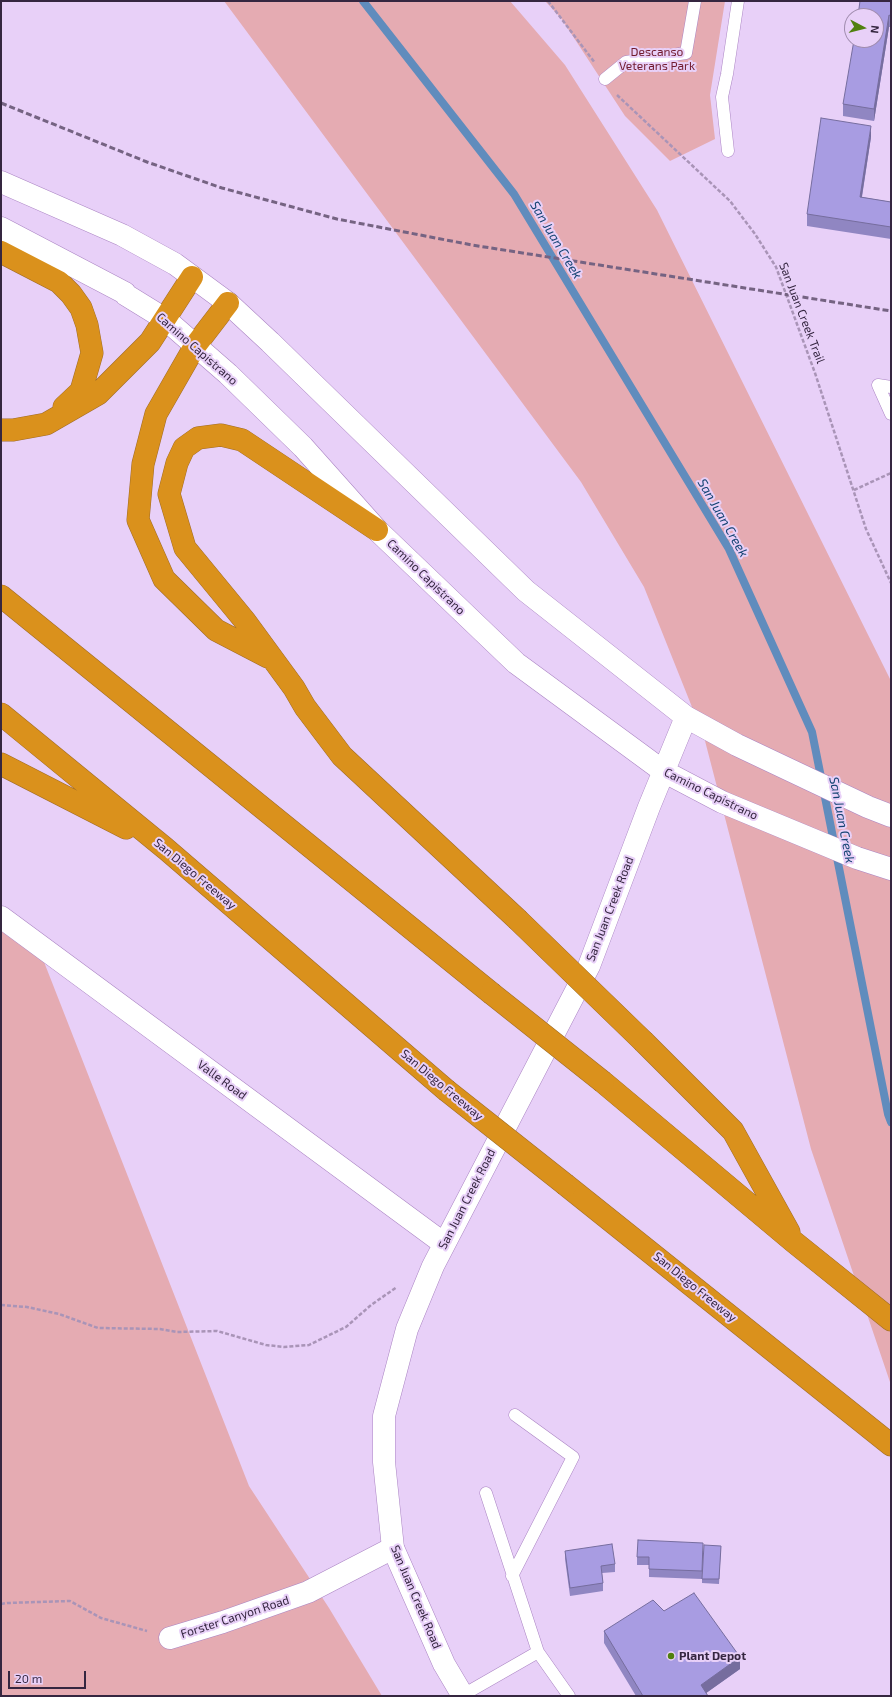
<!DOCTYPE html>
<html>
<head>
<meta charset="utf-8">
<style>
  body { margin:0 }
  #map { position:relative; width:892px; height:1697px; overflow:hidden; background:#e8d0f8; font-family:"Exo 2",sans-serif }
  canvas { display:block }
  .frame { position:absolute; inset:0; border:2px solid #352640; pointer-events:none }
  .north { position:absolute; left:844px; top:8px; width:40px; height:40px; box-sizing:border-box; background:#e8d0f8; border:1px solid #a08cae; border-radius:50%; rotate:97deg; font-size:11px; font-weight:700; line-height:16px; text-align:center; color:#352640 }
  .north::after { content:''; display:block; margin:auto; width:14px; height:18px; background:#50800f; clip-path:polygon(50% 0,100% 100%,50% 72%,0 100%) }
  .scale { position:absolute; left:8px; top:1671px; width:78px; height:18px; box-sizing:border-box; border:2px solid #352640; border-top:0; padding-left:5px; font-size:12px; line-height:14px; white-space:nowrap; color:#352640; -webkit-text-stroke:3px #e8d0f8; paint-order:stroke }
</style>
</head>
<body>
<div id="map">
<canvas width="892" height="1697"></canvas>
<div class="frame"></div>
<div class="north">N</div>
<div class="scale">20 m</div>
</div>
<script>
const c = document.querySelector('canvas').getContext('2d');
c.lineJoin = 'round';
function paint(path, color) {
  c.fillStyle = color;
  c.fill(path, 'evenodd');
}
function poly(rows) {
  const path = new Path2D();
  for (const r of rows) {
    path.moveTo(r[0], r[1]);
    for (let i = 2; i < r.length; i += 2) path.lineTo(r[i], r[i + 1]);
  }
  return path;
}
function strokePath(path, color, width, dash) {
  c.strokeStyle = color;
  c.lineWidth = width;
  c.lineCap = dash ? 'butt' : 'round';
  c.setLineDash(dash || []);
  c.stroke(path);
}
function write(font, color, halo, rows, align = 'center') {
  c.font = font + ' "Exo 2",sans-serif';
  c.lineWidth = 4;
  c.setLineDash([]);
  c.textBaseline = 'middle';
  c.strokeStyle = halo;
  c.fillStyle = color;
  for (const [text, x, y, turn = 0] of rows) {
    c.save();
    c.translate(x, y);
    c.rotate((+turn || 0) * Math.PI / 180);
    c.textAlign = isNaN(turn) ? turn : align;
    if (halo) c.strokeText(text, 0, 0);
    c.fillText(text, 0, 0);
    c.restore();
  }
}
const green = poly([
  [224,1,510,1,565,65,657,210,891,681,891,1385,811,1149,704,737,644,587,581,482],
  [545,1,725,1,710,95,715,139,670,161,625,116,561,18],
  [1,926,37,944,249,1486,329,1608,382,1696,1,1696]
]);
const stream = poly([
  [363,1,514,194,729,549,812,732,888,1114,891,1122]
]);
const path = poly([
  [548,1,595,63],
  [617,95,730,201,755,234,776,267,815,373,866,529,891,583],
  [854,490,891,473],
  [1,1305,27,1307,59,1314,98,1328,160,1329,177,1332,217,1331,266,1345,284,1347,309,1345,346,1327,371,1305,397,1287],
  [1,1604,7,1603,70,1601,101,1618,147,1631]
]);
const lane = poly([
  [605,79,626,62,686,53,695,1],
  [728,151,722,97,727,74,738,1],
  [891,387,878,385,891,414],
  [512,1576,573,1457,515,1415],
  [538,1652,569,1696],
  [463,1695,538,1652,486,1493]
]);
const street = poly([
  [170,1638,223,1622,308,1592,393,1548]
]);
const secondary = poly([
  [1,182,122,235,175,264,228,303,270,342,526,591,686,717,737,745,868,807,891,816],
  [1,228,125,293,126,295,165,319,228,374,303,447,377,530,516,663,663,771,722,802,857,858,891,869],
  [1,917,443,1243],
  [463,1696,444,1664,393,1548,384,1462,384,1416,407,1329,433,1266,589,966,649,807,686,717]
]);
const highway = poly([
  [1,252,59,282,71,294,81,308,87,325,92,353,81,391,64,407],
  [228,303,195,346,156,414,143,464,138,520,164,579,216,630,268,657],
  [1,430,13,430,46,424,98,394,150,342,192,277],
  [377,530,242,440,221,435,198,438,184,448,177,463,169,494,185,548,245,621,294,688,305,707,342,756,517,919],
  [1,596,491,993],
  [1,714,166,849,446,1090],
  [1,764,126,828],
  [644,1042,733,1131,789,1232],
  [603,1082,794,1242,891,1320],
  [566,1185,891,1445]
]);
const rail = poly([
  [1,103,147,162,222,188,337,219,472,245,891,311]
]);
const highwayBridge = poly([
  [517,919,644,1042],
  [491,993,603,1082],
  [446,1090,566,1185]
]);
const wall = poly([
  [891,1,891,27,889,27,874,121,843,116,843,104],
  [871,137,862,197,891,202,891,239,807,226,807,214],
  [721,1546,719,1584,702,1583,702,1579],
  [565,1551,615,1564,615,1572,602,1573,603,1583,603,1591,570,1596,565,1559],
  [703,1551,702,1579,649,1577,649,1565,637,1565,637,1557],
  [664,1611,740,1669,706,1693,708,1696,636,1696,604,1643,604,1631]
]);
const shadedWall = poly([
  [889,15,889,27,874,121,874,109],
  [871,126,871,137,860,208,860,197],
  [740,1657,740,1669,702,1696,701,1685]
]);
const building = poly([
  [860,1,891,1,891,16,889,15,874,109,843,104,854,40,876,40,876,16,858,16,860,1],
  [821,118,871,126,860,197,891,202,891,227,807,214,821,118],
  [638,1540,703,1543,702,1571,649,1569,649,1557,637,1557,638,1540],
  [612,1544,615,1564,601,1566,603,1583,570,1588,565,1551,612,1544],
  [704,1545,721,1546,719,1579,702,1579,704,1545],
  [694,1593,740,1657,701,1685,708,1696,643,1696,604,1631,653,1600,664,1611,694,1593]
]);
const markers = [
  [671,1656,4,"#50800f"]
];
const parkNames = [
  ["Descanso",657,52],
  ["Veterans Park",657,66]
];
const streetNames = [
  ["San Juan Creek Trail",802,313,69],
  ["Camino Capistrano",197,349,41],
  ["Camino Capistrano",426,577,44],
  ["Camino Capistrano",711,794,26],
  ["San Diego Freeway",195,874,40],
  ["San Juan Creek Road",610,909,-69],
  ["Valle Road",222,1080,36],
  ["San Diego Freeway",442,1085,40],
  ["San Juan Creek Road",467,1199,-63],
  ["San Diego Freeway",695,1287,39],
  ["San Juan Creek Road",416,1597,67],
  ["Forster Canyon Road",235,1617,-18]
];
const poiNames = [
  ["Plant Depot",679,1656]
];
const waterNames = [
  ["San Juan Creek",556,240,59],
  ["San Juan Creek",723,518,60],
  ["San Juan Creek",842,820,79]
];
paint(green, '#e5abb2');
strokePath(stream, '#608cbd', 8);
strokePath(lane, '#aa84c3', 13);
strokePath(street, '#aa84c3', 23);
strokePath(secondary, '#aa84c3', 23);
strokePath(highway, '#a06c29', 23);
strokePath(path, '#a994b7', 2.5, [4, 2]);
strokePath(lane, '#fff', 12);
strokePath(street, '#fff', 22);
strokePath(secondary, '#fff', 22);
strokePath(highway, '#da911c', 22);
strokePath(rail, '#756382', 3, [6, 3]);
strokePath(highwayBridge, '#a06c29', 23, []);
strokePath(highwayBridge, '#da911c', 22);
paint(wall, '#9086c2');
paint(shadedWall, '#766d9e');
paint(building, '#a89ce2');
strokePath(building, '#766d9e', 1);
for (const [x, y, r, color] of markers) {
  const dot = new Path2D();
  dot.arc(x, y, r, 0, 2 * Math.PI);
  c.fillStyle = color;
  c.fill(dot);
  strokePath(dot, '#e8d0f8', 1.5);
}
write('12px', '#701b2f', '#e8d0f8', parkNames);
write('12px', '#352640', '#e8d0f8', streetNames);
write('bold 12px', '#352640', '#e8d0f8', poiNames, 'left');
write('italic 13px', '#134372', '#e8d0f8', waterNames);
</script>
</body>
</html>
